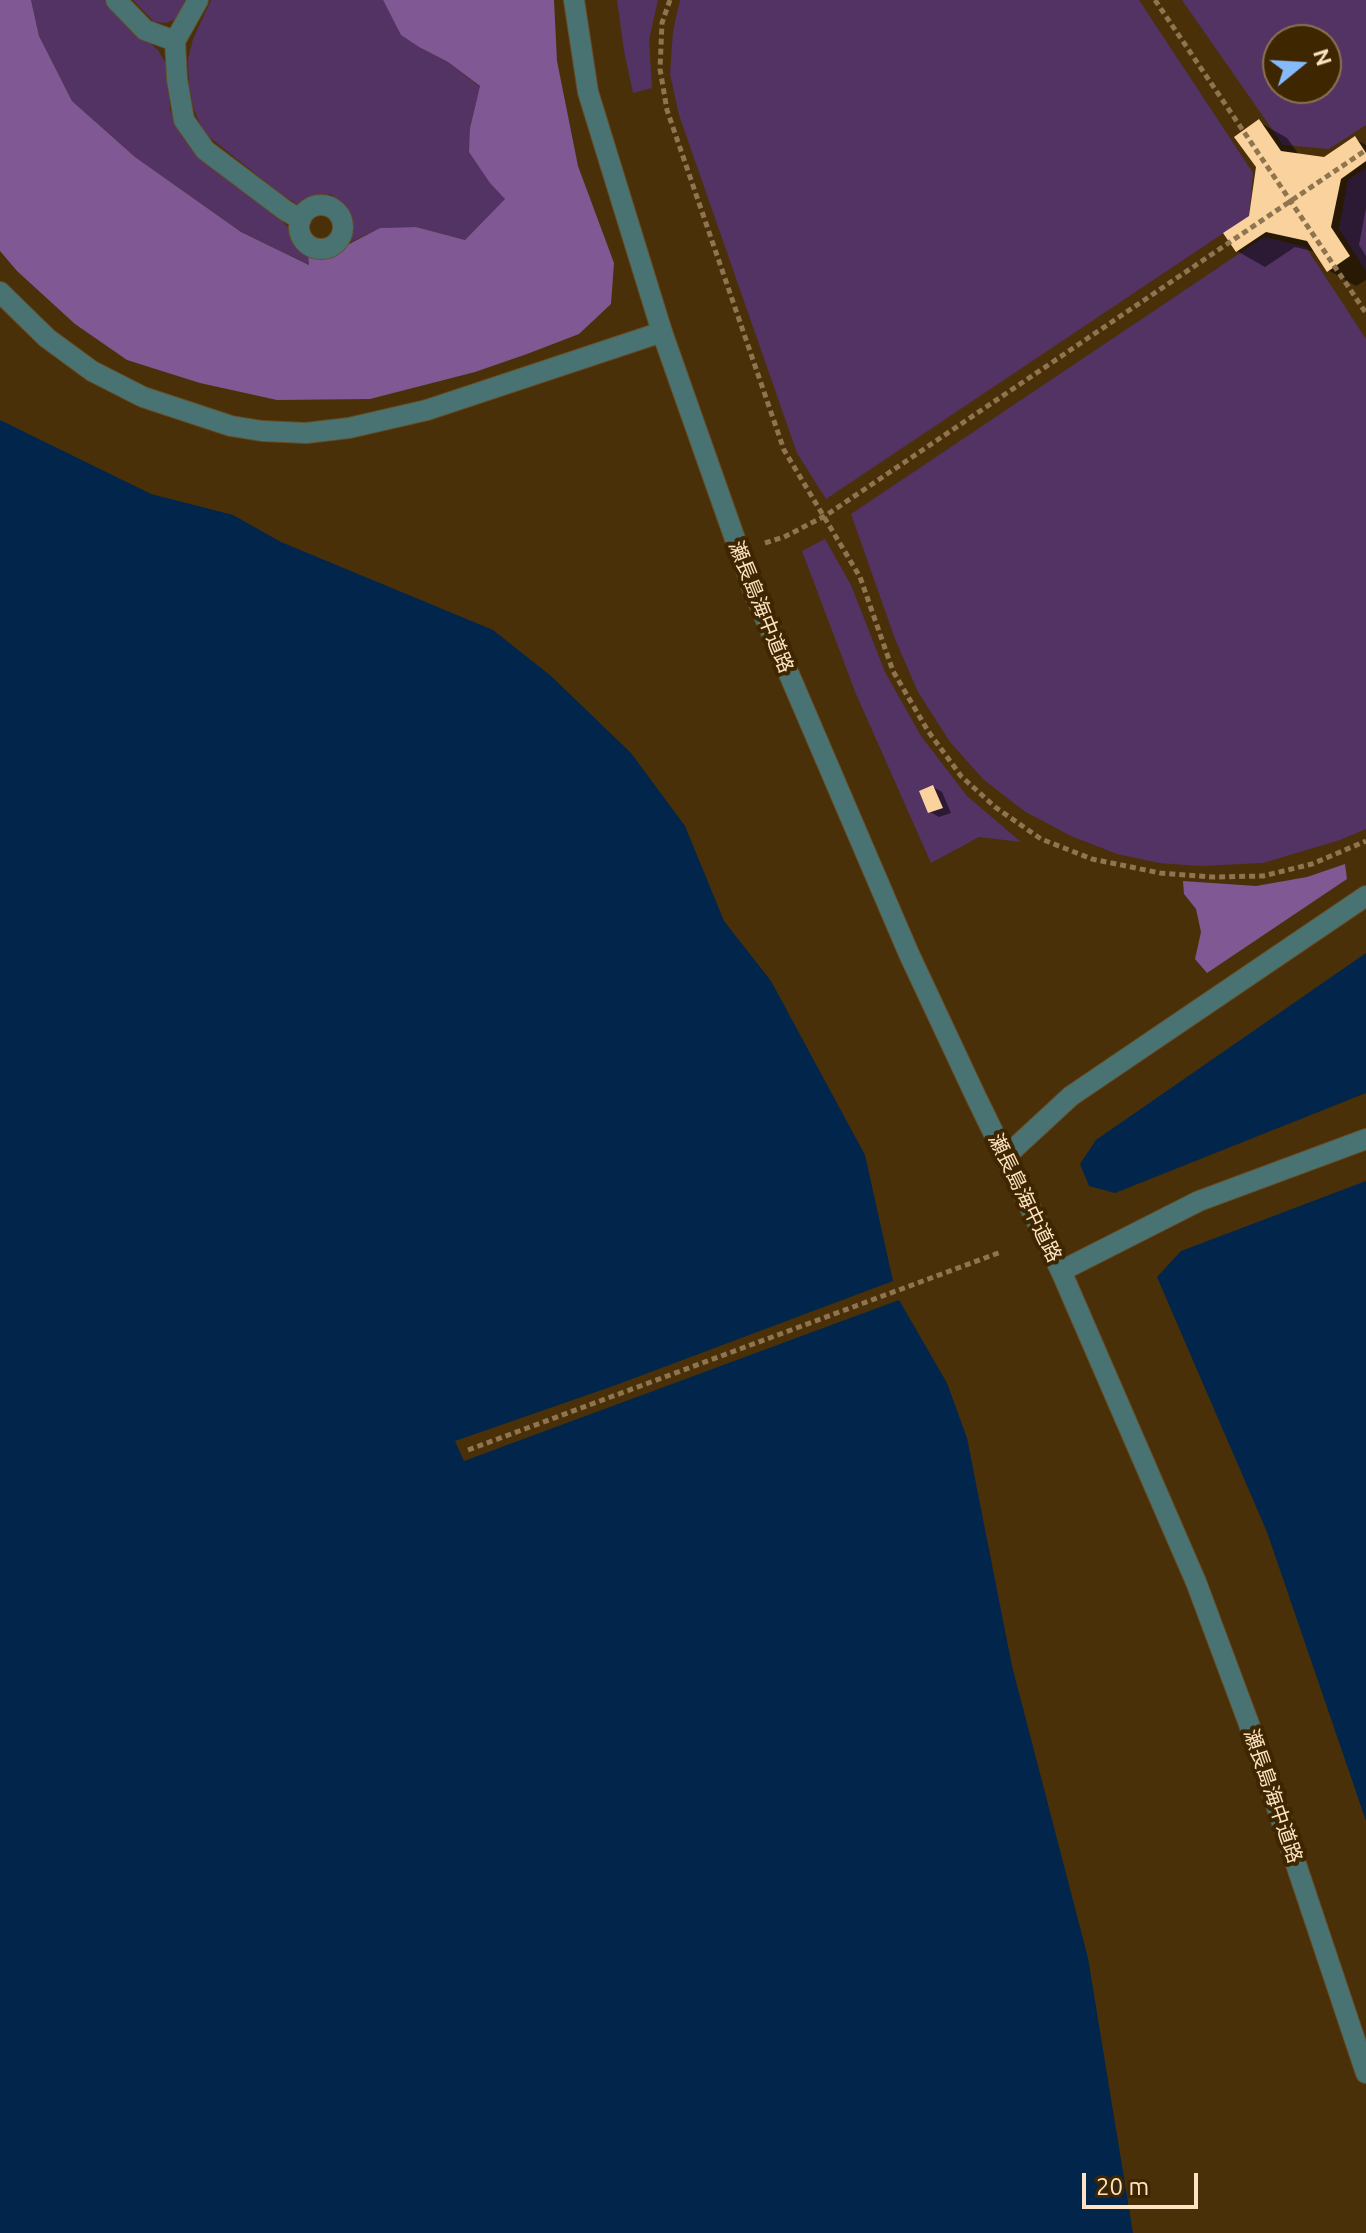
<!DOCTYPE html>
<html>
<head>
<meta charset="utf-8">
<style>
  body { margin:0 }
  #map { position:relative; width:1366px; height:2233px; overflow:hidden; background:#493009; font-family:Ubuntu,sans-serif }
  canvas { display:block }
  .north { position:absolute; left:1262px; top:24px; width:80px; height:80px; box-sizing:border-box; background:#3e2600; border:2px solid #8b724e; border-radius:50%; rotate:72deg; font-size:22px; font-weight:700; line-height:32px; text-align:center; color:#fee3c2 }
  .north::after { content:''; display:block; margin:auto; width:28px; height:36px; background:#86bbfb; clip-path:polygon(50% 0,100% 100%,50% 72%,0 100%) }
  .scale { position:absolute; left:1082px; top:2173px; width:116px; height:36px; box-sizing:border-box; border:4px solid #fee3c2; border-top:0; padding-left:10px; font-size:24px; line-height:28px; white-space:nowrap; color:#fee3c2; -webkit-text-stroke:6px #3e2600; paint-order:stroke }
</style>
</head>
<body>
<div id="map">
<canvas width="1366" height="2233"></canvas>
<div class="north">N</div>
<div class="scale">20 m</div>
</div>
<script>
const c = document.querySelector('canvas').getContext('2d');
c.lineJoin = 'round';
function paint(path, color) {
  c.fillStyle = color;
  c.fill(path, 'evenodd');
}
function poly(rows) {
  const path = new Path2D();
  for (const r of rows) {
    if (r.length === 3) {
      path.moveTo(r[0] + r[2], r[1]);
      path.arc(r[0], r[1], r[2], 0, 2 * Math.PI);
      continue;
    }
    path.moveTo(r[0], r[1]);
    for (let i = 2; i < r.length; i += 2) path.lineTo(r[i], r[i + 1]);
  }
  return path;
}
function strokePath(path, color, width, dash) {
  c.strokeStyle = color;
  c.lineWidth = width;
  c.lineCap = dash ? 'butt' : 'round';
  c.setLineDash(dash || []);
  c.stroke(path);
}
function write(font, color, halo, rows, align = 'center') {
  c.font = font + ' Ubuntu,"Noto Sans JP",sans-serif';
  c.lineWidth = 8;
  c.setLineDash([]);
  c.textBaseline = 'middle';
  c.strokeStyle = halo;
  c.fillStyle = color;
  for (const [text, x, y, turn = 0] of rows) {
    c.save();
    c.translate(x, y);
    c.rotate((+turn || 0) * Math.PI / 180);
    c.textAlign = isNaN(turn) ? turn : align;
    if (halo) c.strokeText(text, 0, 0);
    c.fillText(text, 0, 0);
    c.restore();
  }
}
const green = poly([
  [31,0,104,0,158,50,165,62,168,73,170,110,182,137,203,158,291,229,293,239,308,254,310,265,241,232,135,157,72,101,39,36],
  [133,0,185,0,178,18,166,23,154,22],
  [211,0,383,0,402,35,419,47,448,62,480,87,470,128,490,183,506,199,465,240,416,227,380,228,351,242,353,220,346,206,330,194,297,204,281,194,204,133,194,110,189,86,188,59,193,39],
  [617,0,658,0,649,40,652,88,633,93,624,51],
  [680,0,1139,0,1253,173,1249,216,826,499,797,453,679,115,670,74,673,31],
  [1182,0,1366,0,1366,125,1329,149,1283,145],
  [1278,40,1326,40,1326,88,1278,88],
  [1366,168,1366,271,1339,229,1348,180],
  [1264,237,1306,247,1366,339,1366,829,1340,840,1263,863,1200,866,1159,863,1117,854,1071,836,1024,811,983,779,950,742,918,692,895,639,851,514],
  [825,539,851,585,885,672,921,736,967,796,1021,842,979,837,931,863,856,694,802,551]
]);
const forest = poly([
  [0,0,31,0,39,36,72,101,135,157,241,232,309,265,308,254,332,253,380,228,416,227,465,240,505,199,490,183,469,152,470,128,480,86,448,62,419,47,401,35,383,0,554,0,557,61,578,166,614,263,611,304,579,334,527,354,475,372,370,399,277,400,200,383,127,360,75,324,17,271,0,251],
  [1345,864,1347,879,1207,973,1195,959,1201,932,1196,909,1184,894,1183,881,1256,886,1307,877]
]);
const water = poly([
  [0,420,151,494,233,515,281,542,493,630,551,676,631,753,685,826,724,921,771,981,865,1155,893,1281,616,1385,455,1441,464,1461,899,1300,947,1383,967,1438,1012,1666,1088,1958,1133,2233,0,2233],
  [1366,953,1366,1093,1115,1193,1089,1186,1080,1164,1096,1140],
  [1366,1181,1366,1821,1267,1532,1157,1277,1181,1251]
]);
const shadow = poly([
  [1259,122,1287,138,1300,156,1325,159,1355,139,1366,145,1366,208,1359,245,1366,256,1366,280,1356,286,1328,270,1316,252,1295,247,1265,267,1237,251,1251,217,1258,166],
  [933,787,942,792,951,813,939,817,930,812]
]);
const building = poly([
  [1259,119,1281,151,1324,157,1355,136,1366,153,1366,161,1341,179,1331,227,1350,256,1327,272,1307,241,1266,232,1236,252,1223,233,1249,216,1256,167,1234,137],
  [933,785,943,808,928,813,919,791]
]);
const path = poly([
  [670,0,662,23,660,69,667,110,784,450,860,577,893,671,928,731,961,776,995,807,1041,839,1092,859,1160,873,1213,877,1263,876,1312,864,1366,841],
  [1155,0,1366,313],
  [765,543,784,537,825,516,1366,150],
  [468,1450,1001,1252]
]);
const service = poly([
  [1061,1271,1199,1201,1366,1139]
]);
const pedestrian = poly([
  [116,0,145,30,175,41],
  [198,0,175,41,177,79,184,120,205,150,286,211,301,219],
  [321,227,22]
]);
const minor = poly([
  [0,292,47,338,92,371,143,397,231,426,262,431,306,433,349,428,427,410,662,332],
  [1005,1157,1071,1096,1366,896]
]);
const tertiary = poly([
  [574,0,588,92,662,332,753,590,909,954,976,1097,1061,1271,1196,1582,1249,1724,1366,2073]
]);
const streetNames = [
  ["瀬長島海中道路",761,607,68],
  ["瀬長島海中道路",1025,1198,64],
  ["瀬長島海中道路",1273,1796,71]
];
paint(green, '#533264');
paint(forest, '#7f5894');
paint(water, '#01254b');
paint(shadow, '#0007');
paint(building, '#fad29d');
strokePath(service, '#664d27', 22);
strokePath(pedestrian, '#664d27', 22);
strokePath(minor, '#664d27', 22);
strokePath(tertiary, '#664d27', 22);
strokePath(path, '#8e744f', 5, [6, 4]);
strokePath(service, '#487372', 20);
strokePath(pedestrian, '#487372', 20);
strokePath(minor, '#487372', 20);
strokePath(tertiary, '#487372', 20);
write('20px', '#fee3c2', '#3e2600', streetNames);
</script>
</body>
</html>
